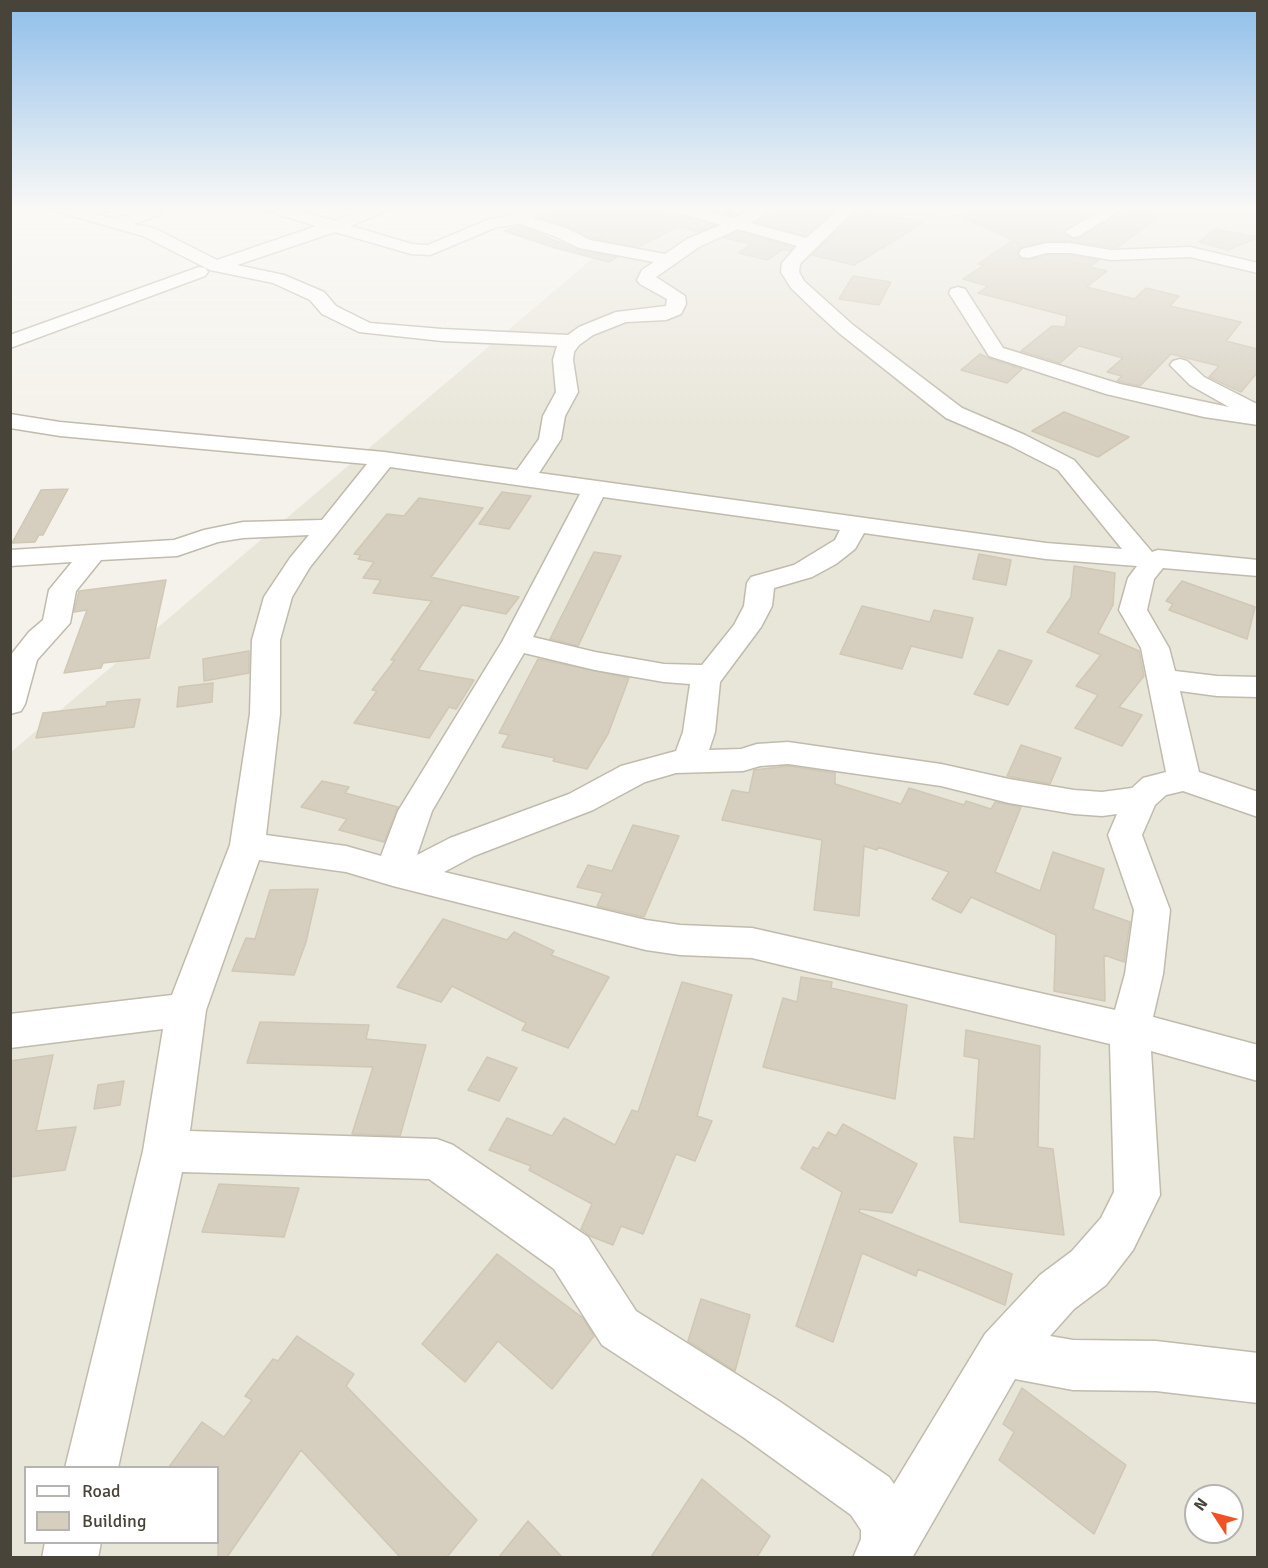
<!DOCTYPE html>
<html>
<head>
<meta charset="utf-8">
<style>
  body { margin:0 }
  #map { position:relative; width:1268px; height:1568px; overflow:hidden; background:#f5f2eb; font-family:Signika,sans-serif }
  canvas { display:block }
  .frame { position:absolute; inset:0; border:12px solid #494439; pointer-events:none }
  .legend { position:absolute; left:24px; top:1466px; width:195px; height:78px; box-sizing:border-box; background:#fff; border:2px solid #b6b4b0; margin:0; padding:8px 10px; list-style:none; font-size:18px; color:#494439 }
  .legend li { display:flex; align-items:center; gap:12px; height:30px }
  .legend b { width:30px; border:2px solid #b6b4b0 }
  .north { position:absolute; left:1184px; top:1484px; width:60px; height:60px; box-sizing:border-box; background:#fff; border:2px solid #b6b4b0; border-radius:50%; rotate:306deg; font-size:16px; font-weight:700; line-height:24px; text-align:center; color:#494439 }
  .north::after { content:''; display:block; margin:auto; width:21px; height:27px; background:#f15225; clip-path:polygon(50% 0,100% 100%,50% 72%,0 100%) }
</style>
</head>
<body>
<div id="map">
<canvas width="1268" height="1568"></canvas>
<div class="frame"></div>
<ul class="legend">
<li><b style="height:8px;background:#fff"></b>Road</li>
<li><b style="height:16px;background:#d6cfc0"></b>Building</li>
</ul>
<div class="north">N</div>
</div>
<script>
const c = document.querySelector('canvas').getContext('2d');
c.lineJoin = 'round';
function paint(path, color) {
  c.fillStyle = color;
  c.fill(path, 'evenodd');
}
function poly(rows) {
  const path = new Path2D();
  for (const r of rows) {
    path.moveTo(r[0], r[1]);
    for (let i = 2; i < r.length; i += 2) path.lineTo(r[i], r[i + 1]);
  }
  return path;
}
function strokePath(path, color, width, dash) {
  c.strokeStyle = color;
  c.lineWidth = width;
  c.lineCap = dash ? 'butt' : 'round';
  c.setLineDash(dash || []);
  c.stroke(path);
}
const residential = poly([
  [653,207,1257,207,1257,1557,11,1557,10,753],
  [26,1468,218,1468,218,1542,26,1542],
  [1196,1496,1232,1496,1232,1532,1196,1532]
]);
const building = poly([
  [559,207,585,209,590,207,666,207,669,212,714,225,699,232,677,227,638,247,591,238,567,226,538,217,559,207],
  [703,207,750,207,735,216,703,207],
  [776,207,815,207,834,211,805,236,756,222,776,207],
  [989,207,1102,207,1064,230,1064,234,1073,239,1080,238,1128,207,1171,207,1117,248,1070,241,1047,241,1021,247,1017,253,1020,258,1028,260,1047,255,1070,255,1099,260,1090,267,1107,271,1087,287,1134,299,1146,288,1179,296,1170,306,1241,322,1226,341,1257,349,1257,373,1241,392,1209,377,1219,366,1171,354,1140,386,1117,381,1122,376,1107,372,1123,358,1079,346,1060,363,1021,351,1052,326,1065,327,1067,316,978,293,988,286,963,279,984,265,978,264,1013,240,959,216,989,207],
  [871,212,923,223,854,265,812,255,847,220,855,215,861,216,871,212],
  [520,226,579,250,617,257,609,262,555,248,504,231,520,226],
  [1215,229,1257,237,1257,238,1228,250,1199,242,1215,229],
  [738,231,793,247,791,250,782,250,768,260,738,253,751,244,724,238,738,231],
  [853,276,891,282,879,305,839,299,853,276],
  [980,354,988,358,1022,369,1007,383,961,370,980,354],
  [1064,412,1129,437,1098,457,1032,431,1064,412],
  [68,489,43,535,39,535,35,542,12,543,41,490,68,489],
  [502,492,531,496,509,529,479,524,502,492],
  [419,498,483,508,431,577,519,597,506,614,462,605,418,670,474,680,456,709,449,707,429,738,354,723,377,691,372,690,395,660,391,660,432,601,373,593,381,580,363,578,374,562,358,559,361,555,354,554,387,514,404,516,419,498],
  [594,552,621,556,578,646,550,639,594,552],
  [979,554,1011,560,1006,585,973,579,979,554],
  [1074,566,1115,573,1113,605,1098,633,1139,651,1144,676,1119,707,1142,715,1122,746,1075,728,1098,695,1076,686,1101,655,1047,632,1071,597,1074,566],
  [166,580,149,658,103,663,101,668,64,673,87,610,74,612,79,591,166,580],
  [1182,581,1255,607,1247,639,1169,610,1173,604,1166,601,1182,581],
  [862,606,930,622,934,610,973,618,962,658,911,646,902,669,840,654,862,606],
  [999,650,1032,661,1008,705,974,694,999,650],
  [249,651,249,673,204,681,203,659,249,651],
  [538,659,629,678,608,734,587,769,553,761,555,758,502,747,509,735,499,733,538,659],
  [213,683,212,702,177,707,179,687,213,683],
  [140,699,134,727,36,738,43,713,106,706,107,702,140,699],
  [1021,745,1061,758,1050,784,1007,776,1021,745],
  [788,766,835,773,835,784,901,804,909,788,964,805,966,801,991,809,995,802,1021,807,995,872,1040,891,1053,852,1104,869,1093,909,1130,922,1124,962,1104,955,1105,1001,1054,991,1056,935,971,897,961,913,932,899,949,872,878,847,877,850,864,846,859,916,814,910,822,840,722,820,732,790,749,793,754,770,788,766],
  [322,781,349,787,345,793,398,807,384,842,339,830,347,819,301,807,322,781],
  [633,825,679,836,644,917,597,906,603,893,577,887,588,865,612,871,633,825],
  [318,889,306,942,294,975,232,971,246,938,255,939,270,890,318,889],
  [443,919,507,940,514,932,554,951,551,955,609,977,568,1048,522,1030,526,1023,452,986,441,1002,397,987,443,919],
  [801,977,832,982,831,988,907,1005,895,1099,763,1067,783,998,797,1002,801,977],
  [682,982,732,995,697,1116,712,1121,695,1161,676,1154,643,1234,621,1226,613,1245,590,1236,581,1229,592,1204,529,1170,531,1166,489,1150,507,1118,552,1136,564,1118,615,1145,632,1110,638,1112,682,982],
  [260,1022,369,1025,366,1039,426,1045,400,1136,352,1134,373,1067,247,1063,260,1022],
  [966,1030,1040,1046,1038,1147,1053,1149,1064,1235,960,1222,954,1137,974,1139,979,1059,964,1056,966,1030],
  [53,1055,36,1131,76,1127,65,1170,10,1177,10,1061,53,1055],
  [487,1057,517,1068,499,1101,468,1090,487,1057],
  [124,1081,120,1105,94,1109,98,1085,124,1081],
  [843,1124,917,1164,892,1213,860,1209,859,1212,1012,1274,1005,1305,918,1269,916,1276,862,1253,833,1342,796,1326,842,1192,801,1168,813,1147,818,1149,828,1132,836,1136,843,1124],
  [219,1184,299,1188,284,1237,202,1232,219,1184],
  [497,1254,583,1318,594,1336,552,1389,498,1341,465,1382,422,1344,497,1254],
  [701,1299,750,1315,735,1371,688,1341,701,1299],
  [297,1336,354,1374,346,1386,477,1520,447,1557,400,1557,301,1450,227,1557,218,1557,218,1467,169,1467,202,1422,224,1437,252,1400,245,1396,273,1359,278,1361,297,1336],
  [1022,1388,1126,1465,1094,1534,999,1460,1014,1432,1003,1424,1022,1388],
  [702,1479,770,1536,757,1557,651,1557,702,1479],
  [528,1521,562,1557,499,1557,528,1521]
]);
const minor = poly([
  [49,207,74,207,114,219,150,207,169,207,157,216,133,224,154,228,217,260,316,226,264,210,262,207,287,207,335,221,369,207,390,207,388,210,351,226,412,244,428,245,487,220,516,215,528,207,546,207,533,218,566,228,590,240,665,254,687,239,721,225,670,210,668,207,694,207,735,218,755,207,774,207,751,223,806,238,842,207,872,207,870,210,854,213,846,218,800,264,799,272,804,281,853,325,962,408,1025,435,1074,460,1152,552,1158,550,1258,560,1258,576,1163,568,1154,579,1147,610,1169,648,1175,671,1217,676,1258,677,1258,697,1217,696,1180,691,1199,772,1258,792,1258,817,1183,791,1166,795,1155,805,1142,835,1170,910,1163,974,1153,1017,1258,1045,1258,1081,1151,1051,1160,1195,1133,1250,1106,1285,1074,1309,1050,1336,1073,1340,1156,1341,1258,1353,1258,1403,1156,1391,1073,1390,1015,1379,912,1558,853,1558,861,1539,861,1530,851,1515,743,1437,602,1345,554,1269,429,1179,182,1172,118,1468,65,1468,143,1151,163,1029,10,1048,10,1014,172,995,230,845,250,714,252,640,264,597,290,558,309,535,243,538,218,542,177,556,101,560,76,591,70,623,37,660,25,704,21,711,10,714,10,656,29,632,43,620,49,590,72,562,10,566,10,550,174,540,204,530,243,522,322,520,367,464,60,436,10,428,10,414,60,422,384,452,517,470,539,439,543,416,556,392,553,360,557,346,442,341,359,332,322,314,310,300,273,283,210,270,143,236,51,210,49,207],
  [520,224,554,236,579,248,654,262,642,270,637,280,640,284,667,299,666,306,616,312,579,327,568,335,442,329,370,323,336,306,324,292,284,275,237,265,335,232,411,254,430,255,497,227,520,224],
  [738,229,797,246,782,263,781,272,791,288,816,312,839,333,946,418,1009,445,1058,470,1122,549,1046,543,539,473,561,439,565,416,578,392,573,360,574,352,579,345,593,335,626,322,666,320,681,314,686,304,685,296,656,277,699,247,738,229],
  [390,467,580,494,502,642,398,811,381,856,346,846,266,835,280,714,280,640,292,597,310,567,390,467],
  [603,497,840,530,835,540,794,565,751,577,747,583,744,606,734,625,702,665,664,664,595,652,533,637,603,497],
  [864,533,1046,559,1137,566,1128,578,1119,610,1141,648,1166,772,1143,778,1132,788,1102,792,1074,790,1009,779,941,764,788,742,757,744,741,749,709,750,715,732,720,682,761,627,772,606,774,588,812,577,836,564,855,549,864,533],
  [524,653,595,670,664,682,690,684,683,732,676,751,621,766,569,794,450,838,417,855,432,811,524,653],
  [788,764,941,786,1009,803,1074,814,1102,816,1117,814,1108,835,1134,910,1125,974,1115,1010,752,928,680,925,646,920,444,872,474,856,593,810,645,782,676,773,743,771,760,766,788,764],
  [259,860,346,872,393,886,646,950,680,955,752,958,1110,1044,1114,1192,1101,1218,1072,1251,1040,1275,985,1334,894,1484,889,1477,779,1401,636,1311,588,1237,453,1145,437,1139,190,1131,206,1010,259,860],
  [975,207,973,210,949,216,941,211,946,207,975,207],
  [1106,207,1126,207,1079,236,1073,237,1065,232,1106,207],
  [1047,243,1070,243,1111,250,1190,247,1258,263,1258,273,1190,257,1111,260,1070,253,1047,253,1028,258,1022,257,1019,253,1022,249,1047,243],
  [199,267,205,268,208,272,205,276,10,348,10,335,199,267],
  [958,287,965,289,1003,348,1120,384,1229,407,1190,385,1170,365,1173,361,1180,359,1187,361,1204,377,1257,404,1258,425,1204,417,1106,394,989,356,949,293,951,289,958,287],
  [45,1542,101,1542,98,1558,42,1558,45,1542]
]);
paint(residential, '#e8e5d9');
paint(building, '#d6cfc0');
strokePath(building, '#d0c7b4', 1.5);
strokePath(minor, '#c0bbad', 3);
paint(minor, '#fff');
const sky = c.createLinearGradient(0, 0, 0, 426);
sky.addColorStop(0, '#8fbeea');
sky.addColorStop(0.49, '#faf9f6');
sky.addColorStop(1, '#faf9f600');
c.fillStyle = sky;
c.fillRect(0, 0, 1268, 426);
</script>
</body>
</html>
